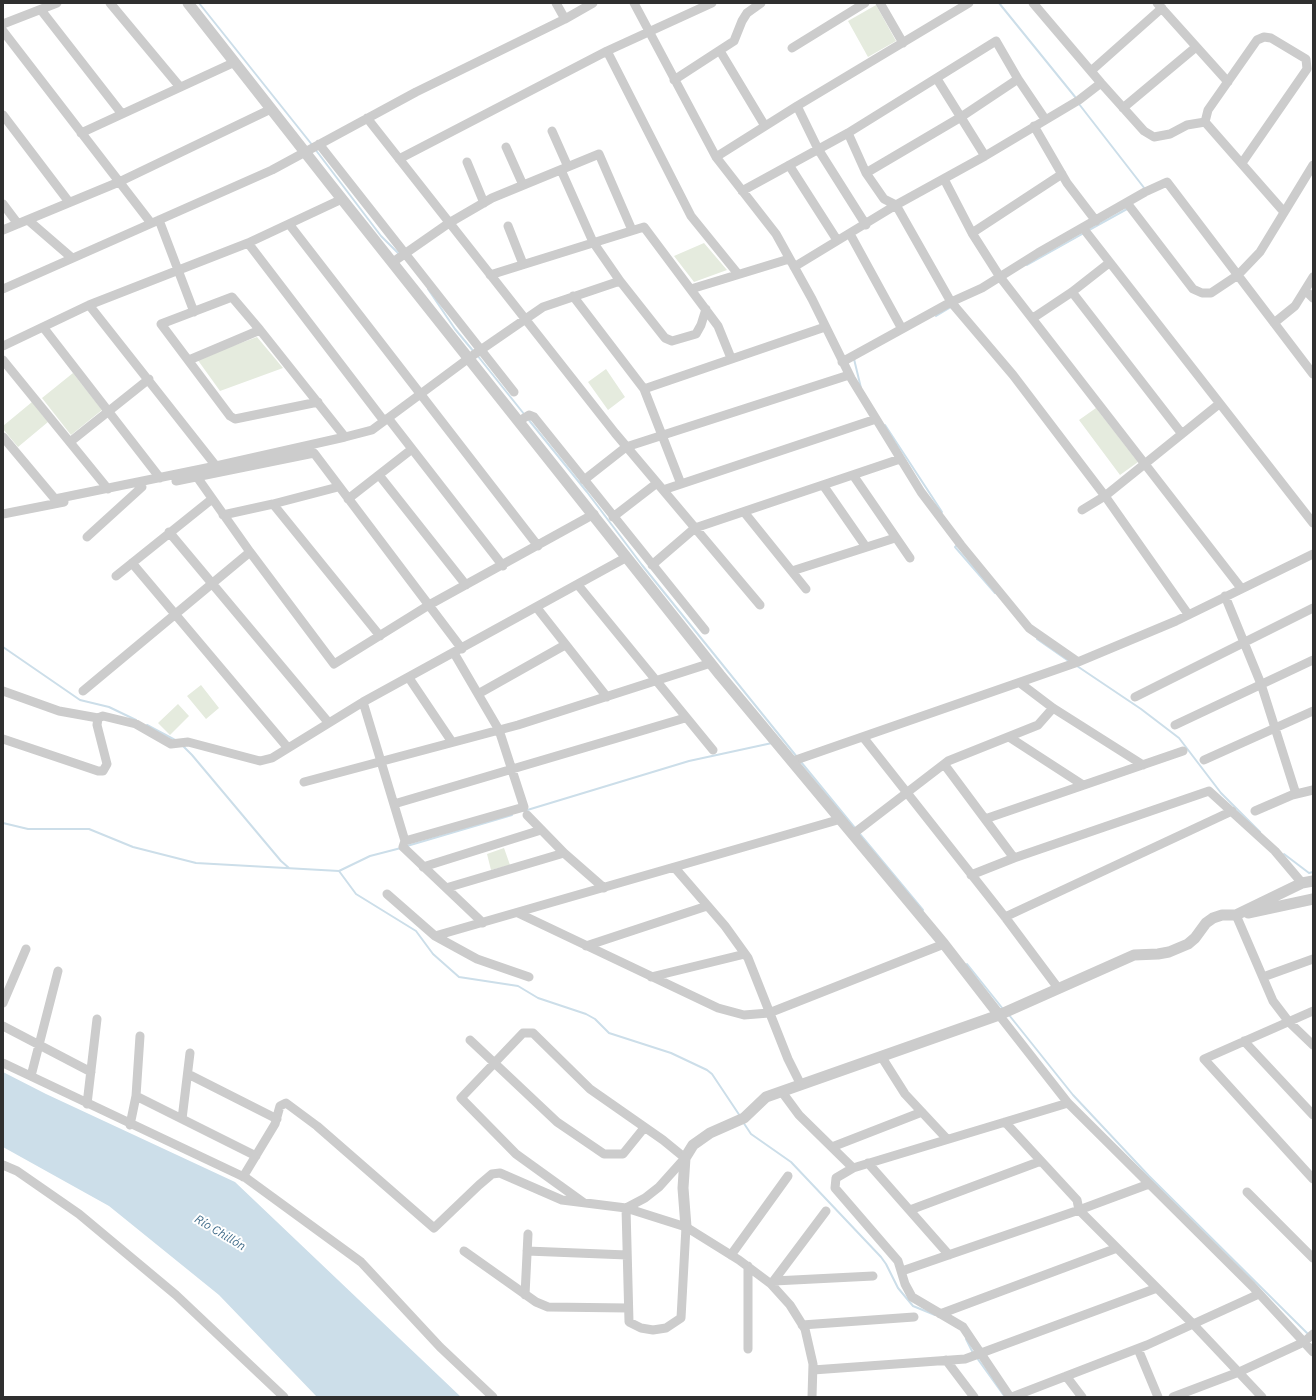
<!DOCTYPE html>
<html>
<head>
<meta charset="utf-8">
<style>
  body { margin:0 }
  #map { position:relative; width:1316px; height:1400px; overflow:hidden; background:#fff; font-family:"IBM Plex Sans",sans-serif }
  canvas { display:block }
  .frame { position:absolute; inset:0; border:4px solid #2f2f2f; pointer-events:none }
</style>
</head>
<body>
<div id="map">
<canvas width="1316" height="1400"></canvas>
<div class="frame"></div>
</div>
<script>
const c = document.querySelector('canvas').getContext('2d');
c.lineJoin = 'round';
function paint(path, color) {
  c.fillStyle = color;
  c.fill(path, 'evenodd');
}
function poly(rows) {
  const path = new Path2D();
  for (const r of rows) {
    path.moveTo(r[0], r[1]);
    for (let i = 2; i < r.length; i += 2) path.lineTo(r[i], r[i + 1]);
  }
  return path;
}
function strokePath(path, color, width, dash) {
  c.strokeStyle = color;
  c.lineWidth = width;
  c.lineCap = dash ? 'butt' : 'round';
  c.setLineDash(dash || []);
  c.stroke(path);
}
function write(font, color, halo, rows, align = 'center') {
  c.font = font + ' "IBM Plex Sans",sans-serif';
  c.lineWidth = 4;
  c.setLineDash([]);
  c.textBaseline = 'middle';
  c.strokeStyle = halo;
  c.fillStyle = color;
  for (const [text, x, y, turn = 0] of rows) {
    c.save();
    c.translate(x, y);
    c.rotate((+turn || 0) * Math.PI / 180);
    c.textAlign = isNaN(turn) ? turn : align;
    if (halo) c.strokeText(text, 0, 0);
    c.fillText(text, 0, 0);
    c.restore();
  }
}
const green = poly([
  [876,5,896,41,868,57,848,21],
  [704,243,727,270,694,282,674,256],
  [257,337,283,368,220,391,197,359],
  [606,369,625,397,608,410,588,382],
  [73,373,102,410,71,435,42,398],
  [32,402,48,422,18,447,3,429,3,426],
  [1096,408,1138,462,1120,475,1079,420],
  [201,685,219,708,206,719,187,696],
  [178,704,189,716,170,735,158,723],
  [504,848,510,865,491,870,487,854]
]);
const water = poly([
  [3,1072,46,1094,235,1182,461,1397,317,1397,219,1295,109,1206,3,1147]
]);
const stream = poly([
  [199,3,313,146],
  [999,3,1076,98],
  [1079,104,1145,189],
  [315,149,381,236,400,255],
  [1089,230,1127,209],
  [1027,265,1084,233],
  [428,289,455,329,474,352],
  [936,316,951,307],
  [477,355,524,414],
  [854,359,861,388],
  [528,419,587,492,642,565,797,757],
  [885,425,942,512],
  [957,545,955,547,995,593],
  [1037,639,1070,662],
  [3,647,80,700,109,707,136,720],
  [1077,666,1141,709,1179,738,1221,793,1260,832],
  [147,725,177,741],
  [183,746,192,755,281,861,289,868],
  [801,762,855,828],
  [524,811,689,761,772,743],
  [3,823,28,829,89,829,133,847,196,863,339,871,370,856,401,848],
  [859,833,923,910],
  [407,846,512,815],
  [1284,854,1309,873,1313,872],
  [339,871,356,894,416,931,433,954,459,977,518,986,538,998,586,1014,595,1019,609,1033,671,1053,707,1070,712,1074,740,1116],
  [967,964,1003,1009],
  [1009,1015,1073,1095,1149,1176,1308,1334],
  [743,1122,751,1134,791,1162,881,1257,886,1264,898,1288,913,1306,935,1315],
  [966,1339,973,1353],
  [977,1358,1005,1397]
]);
const minor = poly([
  [110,3,180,87],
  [556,3,565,19],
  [634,3,716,157,776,234,812,299,851,378,921,492,961,545,1029,628,1078,662],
  [880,3,903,43],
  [1033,3,1101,83,1144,131,1154,137,1170,134,1187,125,1205,122,1284,212],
  [1157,3,1228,82],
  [41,10,122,114],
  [3,24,57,3],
  [3,31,151,223],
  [792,48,865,3],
  [607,51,691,216,738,274],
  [720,51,765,126],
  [1091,71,1162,8],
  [937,79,985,156],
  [674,80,734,41,742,21,747,13,761,3],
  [797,106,818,149,866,225],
  [1123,108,1196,47],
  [3,115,69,202],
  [367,118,615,433,760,605],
  [1205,122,1208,110,1257,40,1264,37,1271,38,1306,59,1307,69,1242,163],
  [1034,126,1067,183,1096,221],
  [552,131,568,167],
  [81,133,235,62],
  [848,133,866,173,884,199,896,205,951,302,1013,375,1105,496,1188,614],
  [319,144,514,392],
  [506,147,523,185],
  [716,157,797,106,969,3],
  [399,159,607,51,712,3],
  [467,162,484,203],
  [789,165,837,240],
  [561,170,593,242,620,281,665,338,672,341,696,334,701,325,706,309],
  [866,173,961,117,1018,79],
  [944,179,972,233,1000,277,1241,588],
  [742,191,848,133,996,41,1018,79,1045,119],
  [1127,203,1193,289,1202,293,1211,293,1238,275,1260,252,1313,165],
  [3,204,18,224],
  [28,220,72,258],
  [159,220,194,312],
  [289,224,538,546],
  [508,226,523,264],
  [1083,228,1313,523],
  [3,230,119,182,271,109],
  [972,233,1062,174],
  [850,234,902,329],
  [248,243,384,421],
  [393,262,449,223,492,198,599,154,632,230],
  [794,267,896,205,985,156,1079,100,1101,83],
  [490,275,644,227,718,326,731,358],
  [3,289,272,170,416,92,565,19,593,3],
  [691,289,789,259],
  [1305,290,1313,298],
  [1072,292,1182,434],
  [573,296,644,389,681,484],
  [89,305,216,466],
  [1033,318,1072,292,1109,263],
  [1274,323,1295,306,1313,277],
  [43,327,160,478],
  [3,346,89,305,248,243,342,199],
  [3,360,108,489],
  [189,360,260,330],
  [842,362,951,302,982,288,1038,253,1145,192,1167,182,1313,374],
  [644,389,825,327],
  [318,402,235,419,230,416,161,324,232,297,260,330,345,437],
  [388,418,503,566],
  [519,421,529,415,534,417,705,630],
  [3,437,55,499,216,466,345,437,372,430,469,358,543,307,620,281],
  [70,442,149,379],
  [379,475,466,585],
  [853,475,910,558],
  [197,477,250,552,334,664,429,605,594,514],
  [584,480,626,447,849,375],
  [176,481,314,453,462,649],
  [823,485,866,547],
  [663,490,876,419],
  [348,499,412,449],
  [273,504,380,636],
  [1082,510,1105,496,1219,404],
  [744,512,806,589],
  [3,514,64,502],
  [223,515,273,504,338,487],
  [613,517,657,483],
  [169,532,328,722],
  [87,537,142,487],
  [132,563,288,748],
  [652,565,695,528,900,459],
  [792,571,895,538],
  [116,576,212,499],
  [578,585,713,750],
  [1225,596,1261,684,1296,794],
  [537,608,607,697],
  [409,678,452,742],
  [1020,683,1053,708,1143,765],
  [3,691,59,711,98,718],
  [83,691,250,552],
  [478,694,565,645],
  [1135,697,1313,608],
  [363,702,405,841,403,847,483,923],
  [1175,725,1313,660],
  [863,737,1005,917,1058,988],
  [1009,737,1083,785],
  [3,739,98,771,103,771,107,764,97,725,98,718,103,716,136,724,171,744,188,742,260,761,272,758,363,702,627,557],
  [1204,760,1313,711],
  [793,761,1078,662,1176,621,1313,554],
  [944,764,1014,858],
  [304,782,518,725,711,663],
  [394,804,685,718],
  [1255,811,1292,795,1313,790],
  [527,815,564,853,604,888],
  [985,819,1183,751],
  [853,834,948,761,1038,725,1053,708],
  [405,841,524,807,499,730,454,653],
  [423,867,541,830],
  [675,868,725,926,748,958,788,1059,801,1085],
  [971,875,1014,858,1209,791,1275,851,1302,883],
  [446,888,564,853],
  [387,894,435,936,477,959,529,977],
  [518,913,718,1008,744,1015,769,1013,944,944],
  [1236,915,1273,1001,1289,1022,1313,1045],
  [1005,917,1232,811],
  [435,936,841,819],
  [586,946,707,906],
  [651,977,745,954],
  [1263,977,1313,959],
  [3,1003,26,949],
  [1313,1011,1204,1059,1313,1179],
  [999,1015,1068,1103,1252,1286,1313,1352],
  [3,1026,91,1072],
  [470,1040,557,1122,604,1154,623,1154,644,1128],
  [1244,1041,1313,1115],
  [881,1056,905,1094,947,1139],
  [3,1063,246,1178,361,1262,440,1347,493,1397],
  [188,1074,277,1119],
  [31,1076,58,971],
  [782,1092,799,1115,853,1168],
  [136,1096,256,1156],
  [87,1104,97,1019],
  [182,1119,190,1053],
  [1005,1122,1077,1200,1079,1210,1193,1324,1262,1397],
  [130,1125,136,1096,140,1036],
  [832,1147,922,1112],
  [868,1163,949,1255],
  [3,1165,17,1171,79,1214,176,1295,284,1397],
  [243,1177,275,1124,280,1106,286,1103,317,1126,434,1228,479,1185,492,1174,500,1173,562,1200,626,1208,686,1227,739,1260,771,1284,790,1305,805,1329,813,1364,812,1397],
  [1247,1192,1313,1258],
  [584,1203,516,1154,461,1098,523,1033,533,1033,590,1089,663,1140,685,1158,659,1187,645,1198,626,1208,629,1322,641,1328,653,1330,666,1328,681,1318,686,1227],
  [910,1210,1041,1161],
  [464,1251,536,1302,548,1307,628,1308],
  [527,1251,627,1255],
  [731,1255,788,1176],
  [902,1271,1079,1210,1149,1184],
  [774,1281,873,1276],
  [772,1283,826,1211],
  [525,1295,528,1234],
  [940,1314,1117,1248],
  [802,1325,914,1317],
  [748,1349,748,1266],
  [1138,1349,1158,1397],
  [946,1360,974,1397],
  [813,1370,965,1359,1157,1288],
  [1066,1376,1082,1397],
  [1010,1397,963,1327,912,1297,905,1284,898,1261,835,1188,836,1178,853,1168,1068,1103],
  [1012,1397,1147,1345,1259,1294],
  [1173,1397,1239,1372,1304,1342,1313,1334]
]);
const tertiary = poly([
  [188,3,330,184,720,675,944,944,999,1015],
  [1248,913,1313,899],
  [686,1227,683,1188,685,1158,693,1145,710,1133,744,1118,766,1097,999,1015,1134,955,1158,954,1169,952,1188,944,1195,938,1206,923,1213,918,1222,915,1236,915,1302,883,1313,881]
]);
const waterNames = [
  ["Río Chillón",220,1233,31]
];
paint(green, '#e5ebde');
paint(water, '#ccdee9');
strokePath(stream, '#ccdee9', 2);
strokePath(minor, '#ccc', 9);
strokePath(tertiary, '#ccc', 11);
write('italic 12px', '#436e8b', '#fff', waterNames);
</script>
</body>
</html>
